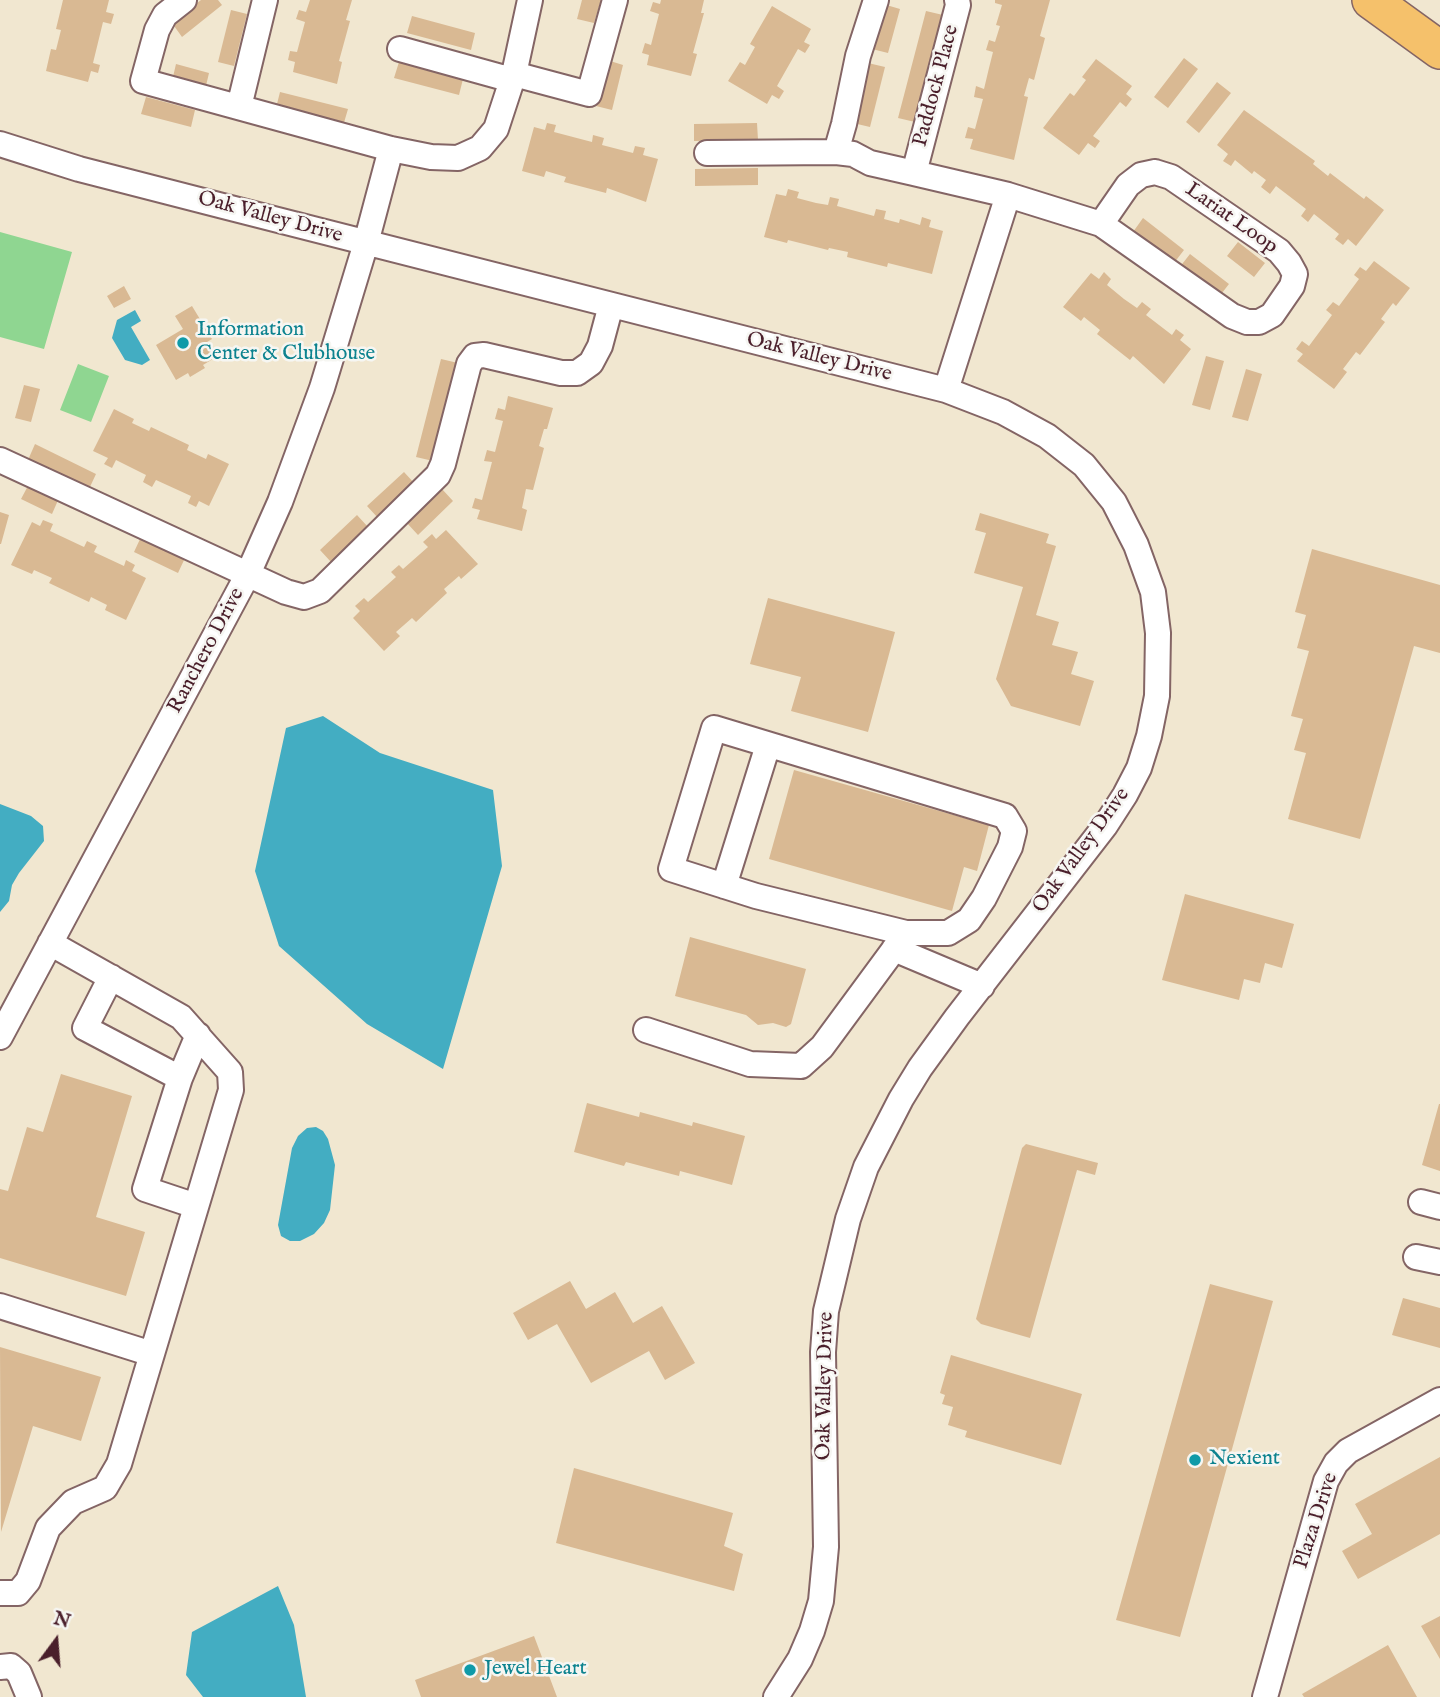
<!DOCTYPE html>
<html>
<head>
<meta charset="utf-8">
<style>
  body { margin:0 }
  #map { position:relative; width:1440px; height:1697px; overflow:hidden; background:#f1e7d0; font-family:"IM FELL English",serif }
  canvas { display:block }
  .north { position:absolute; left:21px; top:1606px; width:70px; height:70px; -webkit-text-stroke:5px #f6f6f2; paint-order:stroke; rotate:16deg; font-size:19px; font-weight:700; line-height:28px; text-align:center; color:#4a1f2b }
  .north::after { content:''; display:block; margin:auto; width:24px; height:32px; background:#4a1f2b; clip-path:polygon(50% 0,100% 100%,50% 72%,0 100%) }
</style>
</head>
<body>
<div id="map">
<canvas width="1440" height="1697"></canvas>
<div class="north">N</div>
</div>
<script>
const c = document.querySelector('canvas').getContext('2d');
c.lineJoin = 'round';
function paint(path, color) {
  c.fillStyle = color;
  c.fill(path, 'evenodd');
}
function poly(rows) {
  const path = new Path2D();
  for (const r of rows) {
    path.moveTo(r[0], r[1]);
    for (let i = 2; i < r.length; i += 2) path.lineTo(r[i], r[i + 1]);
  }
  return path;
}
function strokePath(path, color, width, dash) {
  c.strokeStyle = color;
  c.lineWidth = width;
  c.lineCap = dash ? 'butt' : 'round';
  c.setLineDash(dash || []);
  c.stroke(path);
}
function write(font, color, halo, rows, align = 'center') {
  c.font = font + ' "IM FELL English",serif';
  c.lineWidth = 5;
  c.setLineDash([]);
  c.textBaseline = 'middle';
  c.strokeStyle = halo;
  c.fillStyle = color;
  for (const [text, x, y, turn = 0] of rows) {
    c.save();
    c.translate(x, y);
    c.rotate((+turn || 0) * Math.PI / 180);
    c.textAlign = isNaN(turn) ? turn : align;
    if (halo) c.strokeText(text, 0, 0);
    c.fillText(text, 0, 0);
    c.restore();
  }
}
const green = poly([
  [0,232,72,252,44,349,0,337],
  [78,364,109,376,91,422,60,410]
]);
const water = poly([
  [135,310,141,321,131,327,150,360,142,365,125,360,112,338,117,320],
  [323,716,380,753,493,790,502,866,443,1069,367,1024,279,946,255,871,286,728],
  [0,804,31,816,43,826,44,841,19,873,12,885,9,901,0,912],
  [316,1127,323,1131,328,1139,335,1165,330,1210,324,1223,314,1234,300,1241,290,1241,281,1236,278,1225,292,1148,298,1136,307,1128],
  [278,1586,294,1625,306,1697,203,1697,186,1675,192,1632]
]);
const building = poly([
  [63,0,109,0,106,12,114,14,111,24,103,22,93,63,100,65,98,73,91,71,88,82,46,71,51,49,56,50,61,30,56,29],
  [201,0,218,0,222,5,182,37,172,23],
  [310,0,352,0,346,20,350,21,339,61,342,62,337,84,293,72,295,62,288,60,290,51,297,52,305,22,296,19,299,10,306,12],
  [582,0,601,0,594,23,577,19],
  [661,0,704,0,701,13,704,13,693,53,697,54,691,76,647,65,649,55,642,53,645,43,651,45,659,14,650,11,653,2,660,4],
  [995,0,1050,0,1040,36,1045,38,1034,80,1029,78,1024,96,1028,97,1014,160,970,149,973,139,965,138,968,127,975,129,983,99,974,97,976,86,984,89,989,68,993,52,986,50,989,40,995,42,1000,26,996,25,1002,5,995,3],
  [883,4,900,9,888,53,872,49],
  [772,6,811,29,804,42,810,45,805,53,798,49,777,86,784,91,779,99,772,95,767,104,728,81,740,62,745,65,755,47,750,44],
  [231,10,247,14,234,66,218,62],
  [926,11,943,15,915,122,898,118],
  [412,16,475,33,471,50,407,33],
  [1184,58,1198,69,1168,108,1154,97],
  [1096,59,1132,86,1126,94,1132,99,1126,107,1120,102,1093,136,1100,141,1095,148,1088,143,1079,155,1043,128,1070,93,1074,96,1086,80,1082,77],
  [607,60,623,65,612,110,596,106],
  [399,62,463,79,459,95,394,78],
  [868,63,885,67,870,127,853,123],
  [176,64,209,73,205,90,172,81],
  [1217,82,1231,93,1199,133,1186,122],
  [280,92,348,109,343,126,276,108],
  [146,97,195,110,191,127,141,114],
  [1244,110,1315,161,1313,164,1328,176,1330,173,1364,199,1366,196,1384,210,1356,246,1348,239,1343,245,1335,239,1339,234,1314,214,1308,222,1301,216,1306,209,1276,186,1270,194,1261,187,1266,180,1254,171,1252,174,1235,160,1231,166,1223,161,1228,154,1217,145],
  [547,123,556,125,554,132,592,142,593,135,604,138,602,145,633,153,635,146,645,148,643,155,658,159,646,202,607,188,606,193,564,182,566,177,546,171,544,177,522,171,534,127,545,130],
  [757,123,758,140,694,141,694,124],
  [758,168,758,185,695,186,695,169],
  [788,189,799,192,797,198,816,203,828,205,830,197,839,199,837,206,874,216,876,209,886,211,884,219,899,223,900,219,920,225,922,217,931,220,929,227,943,231,932,274,888,263,887,267,847,257,848,252,829,248,828,250,788,240,787,243,764,237,776,194,786,196],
  [1143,218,1184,250,1174,263,1133,232],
  [1238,242,1265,263,1254,277,1227,256],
  [1190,254,1229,284,1218,298,1179,268],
  [1374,261,1410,288,1396,306,1393,303,1381,319,1385,322,1360,355,1356,352,1343,369,1347,372,1334,389,1297,361,1303,354,1296,349,1302,341,1309,346,1332,315,1326,310,1333,302,1339,306,1359,279,1354,275,1360,267,1366,271],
  [1104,272,1111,279,1107,285,1124,299,1137,308,1142,302,1151,309,1146,315,1172,335,1176,329,1184,335,1180,340,1191,349,1164,384,1133,356,1130,360,1097,334,1100,330,1084,317,1081,321,1063,307,1091,273,1099,279],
  [124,286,131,299,114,308,107,296],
  [192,306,212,339,207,342,216,357,203,365,205,368,190,377,188,373,176,380,156,345,183,329,175,316],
  [1206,356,1224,361,1210,410,1192,405],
  [441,359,458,363,433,461,416,457],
  [1246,369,1262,374,1248,421,1232,417],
  [24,385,40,389,31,422,15,418],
  [508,396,553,408,547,429,544,429,539,446,544,448,533,490,526,489,522,508,527,510,522,531,477,519,480,510,472,508,475,498,482,500,492,462,484,461,487,450,495,452,503,421,495,419,498,408,505,410],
  [114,409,134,419,132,423,149,431,151,427,189,445,187,450,206,459,208,454,229,464,209,506,199,501,196,507,188,503,191,496,156,480,152,487,143,482,146,475,116,460,112,468,104,464,108,458,93,451],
  [35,444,96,474,89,489,28,460],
  [404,472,415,484,378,518,367,506],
  [29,484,59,498,52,514,21,499],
  [442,489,453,501,418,535,406,522],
  [0,512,9,515,1,544,0,544],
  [980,513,1049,534,1046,543,1056,546,1036,615,1059,622,1052,645,1078,652,1071,674,1094,681,1080,726,1011,706,996,679,1023,587,974,573,986,533,975,530],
  [357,515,368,527,331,562,320,550],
  [43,520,53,524,50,531,84,547,87,541,97,546,94,552,124,566,126,560,135,565,132,571,146,578,126,620,105,610,107,605,91,597,89,602,49,583,52,578,34,570,32,574,11,565,32,522,40,526],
  [446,530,478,564,461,579,459,576,444,589,447,593,416,622,412,618,396,632,400,636,384,651,353,618,360,611,355,606,364,598,368,602,396,577,391,572,399,565,403,569,428,547,423,542,432,534,436,539],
  [141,537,185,558,178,573,134,552],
  [1312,549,1440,585,1440,653,1414,646,1360,839,1288,819,1306,753,1294,750,1303,719,1291,716,1309,651,1297,648,1306,615,1295,612],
  [768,598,895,632,868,732,791,711,801,677,750,664],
  [794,770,989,825,977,871,964,867,952,911,769,859],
  [1185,894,1294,924,1282,968,1265,963,1260,983,1244,979,1239,1000,1162,980],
  [690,937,806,969,791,1024,786,1027,773,1023,758,1025,746,1015,675,996],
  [61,1074,132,1096,96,1217,145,1232,126,1296,0,1258,0,1189,8,1191,27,1127,43,1132],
  [587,1103,639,1117,640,1112,692,1126,693,1122,745,1136,732,1185,680,1171,679,1176,626,1162,624,1166,574,1152],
  [1439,1104,1440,1104,1440,1171,1422,1165],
  [1026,1144,1098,1163,1095,1175,1077,1170,1030,1338,981,1324,976,1319,1022,1148],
  [570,1281,586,1309,615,1292,633,1323,662,1306,695,1363,665,1380,649,1351,591,1383,557,1324,528,1340,513,1313],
  [1210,1284,1273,1301,1180,1637,1116,1620],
  [1403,1298,1440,1308,1440,1348,1392,1335],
  [0,1347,101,1377,81,1441,33,1426,1,1532],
  [951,1355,1082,1394,1061,1465,965,1437,967,1431,948,1425,953,1407,942,1404,945,1395,940,1393],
  [1440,1457,1440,1534,1358,1579,1342,1551,1372,1534,1355,1504],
  [574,1468,733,1513,724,1546,743,1554,734,1591,556,1543],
  [1440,1616,1440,1659,1421,1626],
  [534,1636,557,1697,421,1697,415,1680],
  [1388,1645,1417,1697,1304,1697,1302,1694]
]);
const minor = poly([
  [184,0,165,15,157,30,143,81,391,149,431,157,458,158,480,148,496,129,514,74,530,0],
  [876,0,858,56,844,124,836,152,853,154,870,163,914,173,958,5,957,0],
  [400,49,512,80],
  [514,74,589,94,615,0],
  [239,107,265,0],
  [0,144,79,169,219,205,946,390,1003,412,1047,436,1084,465,1114,502,1136,545,1153,592,1158,633,1157,696,1149,736,1139,768,1125,795,1105,826,957,1017,920,1068,901,1099,866,1167,848,1219,826,1311,823,1352,826,1547,821,1601,812,1631,800,1659,776,1697],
  [707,153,836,152],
  [1155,172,1171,177,1279,251,1289,263,1295,274,1292,286,1272,315,1259,322,1247,322,1232,316,1101,224,1128,185,1141,175,1155,172],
  [914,173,1008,195,1101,224],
  [946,390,1008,195],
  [0,460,286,592,304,597,320,591,438,475,443,464,469,364,475,356,484,355,561,373,577,373,591,363,600,346,611,305],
  [714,728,1005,816,1014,831,1010,847,984,898,969,920,948,933,906,933,756,896,671,869,714,728],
  [724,886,768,745],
  [894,949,982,986],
  [111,977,85,1028,180,1078,198,1035],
  [646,1030,750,1064,801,1066,822,1047,906,933],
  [0,1037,248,574,280,502,322,388,366,243,391,149],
  [180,1078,145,1189,196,1206],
  [1421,1202,1440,1207],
  [1416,1257,1440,1262],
  [0,1306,152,1354],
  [0,1593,18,1593,28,1581,48,1528,73,1502,105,1488,119,1464,231,1090,230,1072,181,1017,50,943],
  [0,1667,11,1666,19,1673,29,1697],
  [1265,1697,1326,1481,1336,1463,1348,1451,1440,1400]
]);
const highway = poly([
  [1371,0,1440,50]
]);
const markers = [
  [183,343,7,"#0f9aa8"],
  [1195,1460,7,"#0f9aa8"],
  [470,1670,7,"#0f9aa8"]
];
const streetNames = [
  ["Paddock Place",937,86,-75],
  ["Oak Valley Drive",270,218,15],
  ["Lariat Loop",1231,219,35],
  ["Oak Valley Drive",819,358,14],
  ["Ranchero Drive",207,651,-62],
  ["Oak Valley Drive",1082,851,-54],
  ["Oak Valley Drive",826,1386,-89],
  ["Plaza Drive",1317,1521,-72]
];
const cultureNames = [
  ["Information",197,331],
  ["Center & Clubhouse",197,355],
  ["Nexient",1209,1460],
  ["Jewel Heart",484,1670]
];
paint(green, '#8fd691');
paint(water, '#43adc2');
paint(building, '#d9b993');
strokePath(minor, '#846565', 28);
strokePath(highway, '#846565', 40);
strokePath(minor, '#fff', 24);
strokePath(highway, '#f5c16b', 37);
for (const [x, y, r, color] of markers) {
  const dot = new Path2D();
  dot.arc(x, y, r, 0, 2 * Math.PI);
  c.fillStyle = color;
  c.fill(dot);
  strokePath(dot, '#f6f6f2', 2.5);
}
write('21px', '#4a1f2b', '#f6f6f2', streetNames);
write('21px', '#0d838f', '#f6f6f2', cultureNames, 'left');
</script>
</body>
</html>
